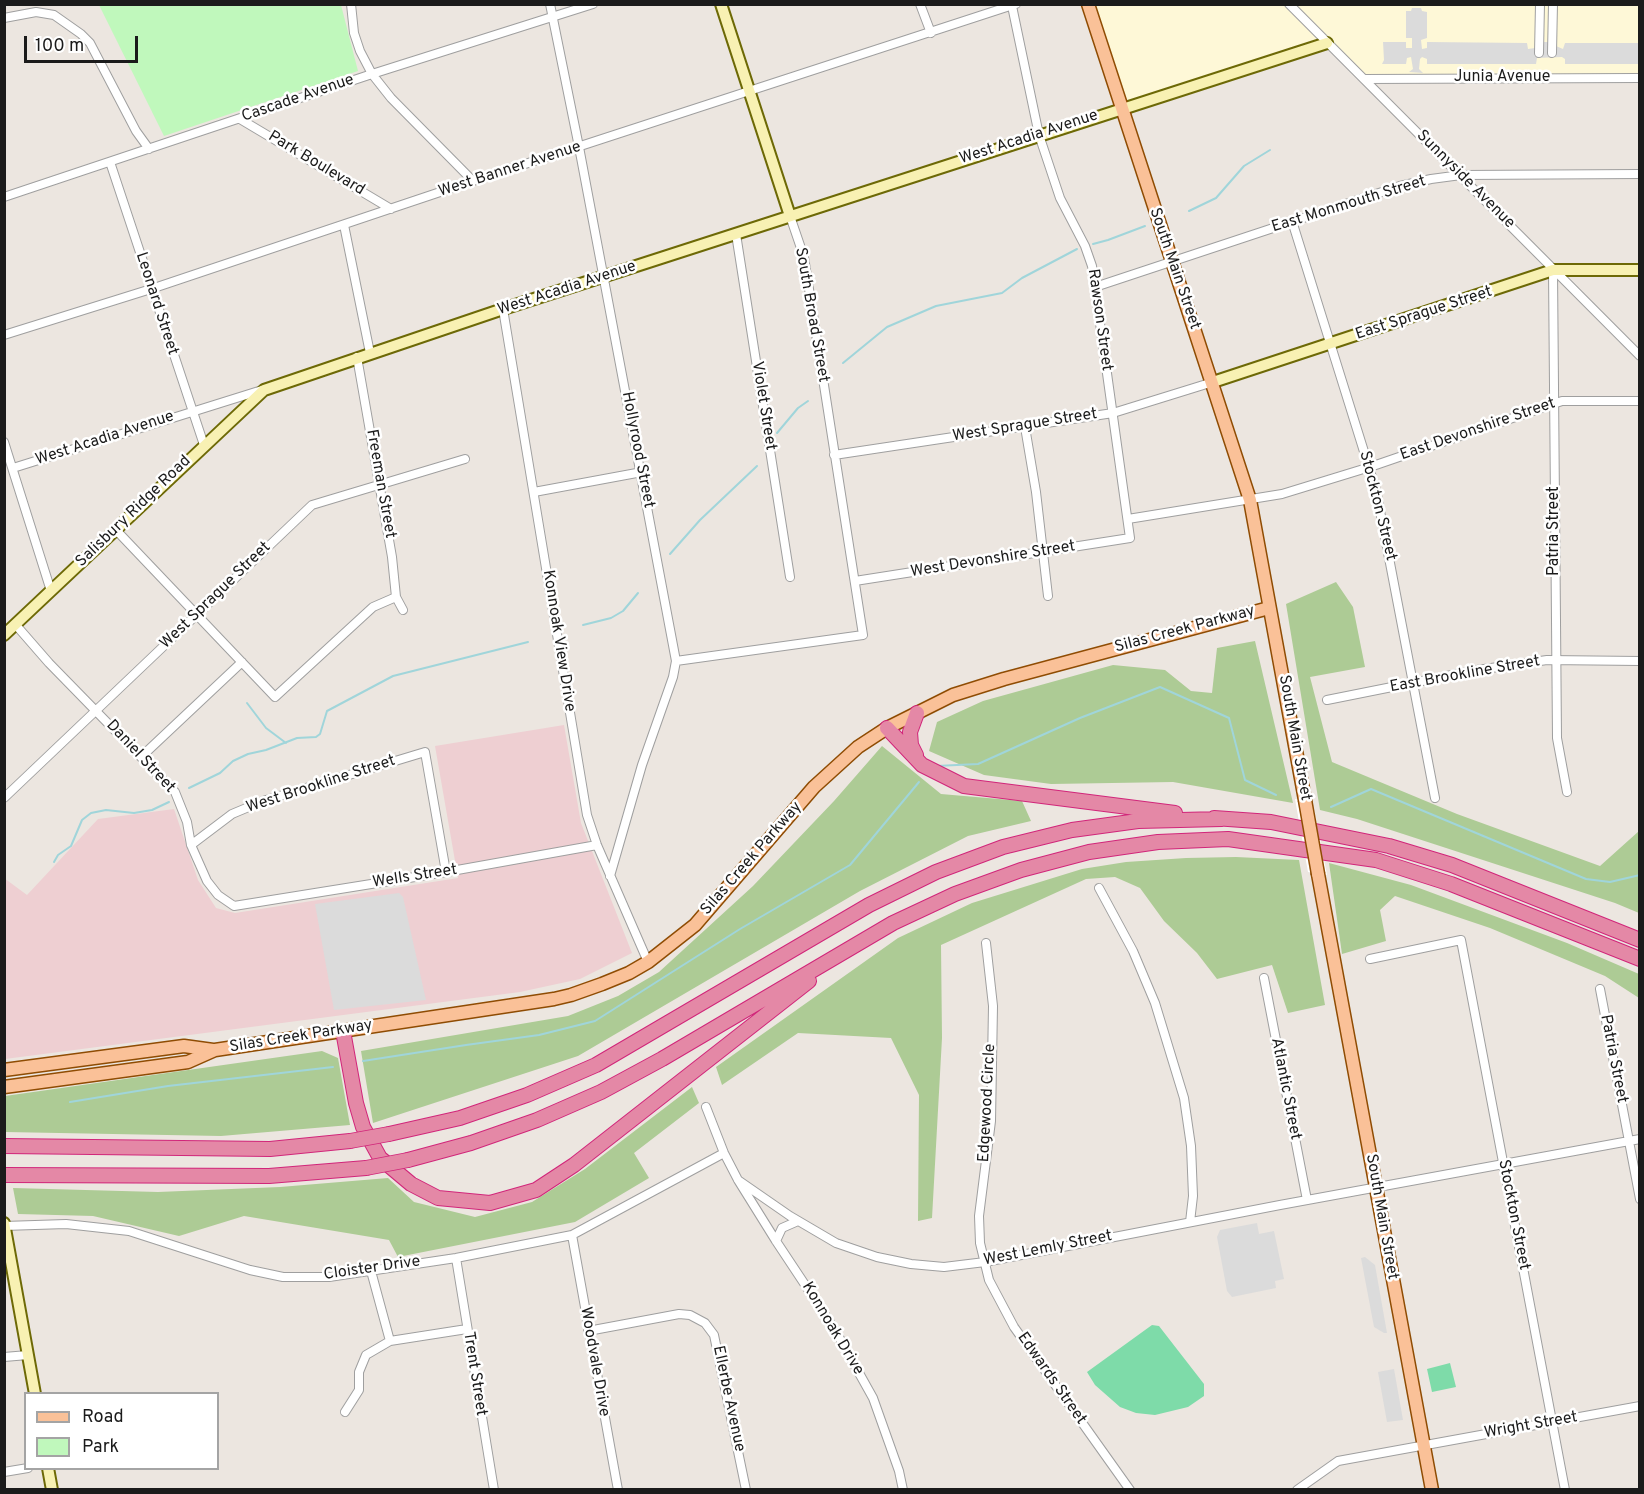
<!DOCTYPE html>
<html>
<head>
<meta charset="utf-8">
<style>
  body { margin:0 }
  #map { position:relative; width:1644px; height:1494px; overflow:hidden; background:#ece6e0; font-family:Overpass,sans-serif }
  canvas { display:block }
  .frame { position:absolute; inset:0; border:6px solid #1b1b1b; pointer-events:none }
  .legend { position:absolute; left:24px; top:1392px; width:195px; height:78px; box-sizing:border-box; background:#fff; border:2px solid #a4a4a4; margin:0; padding:8px 10px; list-style:none; font-size:18px; color:#1b1b1b }
  .legend li { display:flex; align-items:center; gap:12px; height:30px }
  .legend b { width:30px; border:2px solid #a4a4a4 }
  .scale { position:absolute; left:24px; top:36px; width:114px; height:27px; box-sizing:border-box; border:3px solid #1b1b1b; border-top:0; padding-left:8px; font-size:18px; line-height:21px; white-space:nowrap; color:#1b1b1b; -webkit-text-stroke:4px #fff; paint-order:stroke }
</style>
</head>
<body>
<div id="map">
<canvas width="1644" height="1494"></canvas>
<div class="frame"></div>
<ul class="legend">
<li><b style="height:8px;background:#fac198"></b>Road</li>
<li><b style="height:16px;background:#c0f8bc"></b>Park</li>
</ul>
<div class="scale">100 m</div>
</div>
<script>
const c = document.querySelector('canvas').getContext('2d');
c.lineJoin = 'round';
function paint(path, color) {
  c.fillStyle = color;
  c.fill(path, 'evenodd');
}
function poly(rows) {
  const path = new Path2D();
  for (const r of rows) {
    path.moveTo(r[0], r[1]);
    for (let i = 2; i < r.length; i += 2) path.lineTo(r[i], r[i + 1]);
  }
  return path;
}
function strokePath(path, color, width, dash) {
  c.strokeStyle = color;
  c.lineWidth = width;
  c.lineCap = dash ? 'butt' : 'round';
  c.setLineDash(dash || []);
  c.stroke(path);
}
function write(font, color, halo, rows, align = 'center') {
  c.font = font + ' Overpass,sans-serif';
  c.lineWidth = 5;
  c.setLineDash([]);
  c.textBaseline = 'middle';
  c.strokeStyle = halo;
  c.fillStyle = color;
  for (const [text, x, y, turn = 0] of rows) {
    c.save();
    c.translate(x, y);
    c.rotate((+turn || 0) * Math.PI / 180);
    c.textAlign = isNaN(turn) ? turn : align;
    if (halo) c.strokeText(text, 0, 0);
    c.fillText(text, 0, 0);
    c.restore();
  }
}
const commercial = poly([
  [564,725,581,823,632,953,580,979,520,992,5,1059,4,878,27,895,98,819,174,809,198,880,216,908,235,913,458,878,435,746]
]);
const education = poly([
  [1088,5,1639,5,1639,78,1364,79,1327,43,1121,109]
]);
const forest = poly([
  [1336,582,1353,607,1365,667,1310,677,1332,762,1457,814,1600,866,1639,831,1639,913,1615,903,1357,819,1320,810,1286,604],
  [1255,641,1293,803,1173,782,1051,784,984,775,929,751,937,722,983,701,1113,665,1165,670,1191,691,1212,693,1217,648],
  [882,746,941,794,1022,801,1031,821,968,836,860,891,578,1056,373,1123,361,1051,568,1016,618,996,659,972,753,886,834,801],
  [1236,857,1299,860,1325,1005,1288,1013,1272,965,1217,979,1197,953,1164,921,1140,888,1115,877,1086,879,941,945,942,1038,932,1218,918,1221,919,1095,891,1038,798,1033,722,1085,716,1067,898,938,972,903,1082,869,1126,862,1186,858],
  [1329,863,1411,885,1567,943,1639,974,1639,998,1605,976,1490,928,1395,896,1380,910,1386,941,1342,954],
  [322,1051,338,1058,350,1125,221,1136,5,1132,5,1096],
  [692,1087,699,1103,634,1153,649,1178,575,1222,398,1257,389,1240,244,1216,179,1236,93,1216,18,1214,13,1188,158,1192,280,1187,388,1178,414,1202,475,1217,532,1202,585,1169]
]);
const park = poly([
  [99,5,341,5,358,71,164,136]
]);
const pitch = poly([
  [1152,1325,1159,1326,1204,1384,1204,1396,1188,1407,1155,1415,1136,1413,1120,1407,1095,1385,1087,1372],
  [1450,1363,1456,1387,1432,1392,1427,1369]
]);
const parking = poly([
  [1412,8,1421,8,1422,11,1427,12,1427,38,1421,40,1422,49,1427,48,1427,42,1527,43,1528,49,1535,48,1537,42,1555,42,1556,46,1563,49,1565,43,1639,43,1639,64,1565,64,1565,59,1562,57,1537,58,1536,64,1427,64,1427,59,1422,57,1420,59,1419,69,1423,73,1409,72,1413,69,1411,57,1407,58,1406,64,1382,64,1384,60,1383,42,1406,42,1406,48,1412,48,1412,38,1406,38,1406,11,1411,11],
  [399,893,403,897,426,1000,334,1010,315,904],
  [1257,1223,1259,1234,1274,1231,1284,1279,1275,1281,1276,1288,1232,1297,1227,1291,1217,1237,1220,1230],
  [1365,1257,1375,1265,1387,1333,1384,1333,1374,1327,1361,1258],
  [1394,1369,1403,1420,1387,1422,1378,1372]
]);
const pier = poly([
  [1295,799,1313,802,1327,875,1308,872]
]);
const stream = poly([
  [1189,211,1216,198,1244,166,1270,150],
  [1093,244,1108,240,1145,226],
  [843,363,887,327,936,306,1002,293,1022,278,1077,249],
  [777,433,798,408,808,401],
  [670,554,700,520,757,466],
  [583,625,611,618,623,611,638,593],
  [247,703,266,728,286,743],
  [936,766,978,764,1080,718,1160,687,1229,718,1245,780,1276,795],
  [189,788,220,773,233,761,248,754,266,750,297,738,316,737,320,734,327,711,393,676,528,642],
  [1331,807,1371,789,1586,879,1610,882,1640,875],
  [54,862,58,855,71,846,82,820,91,813,106,810,134,813,152,810,169,802],
  [363,1061,466,1045,539,1035,595,1021,740,929,850,865,919,782],
  [70,1102,168,1086,333,1067]
]);
const street = poly([
  [351,4,354,33,360,51,372,74,391,98,473,181],
  [550,4,579,147,676,661,673,677,642,765,610,876],
  [920,4,931,33],
  [1289,4,1640,356],
  [4,18,36,12,54,15,81,34,90,43,136,131,149,149],
  [1539,53,1540,4],
  [1552,53,1553,4],
  [1364,79,1640,78],
  [240,119,391,209],
  [110,162,204,445],
  [4,197,372,74,593,4],
  [1292,221,1376,490,1435,798],
  [344,225,370,353],
  [736,234,790,577],
  [1553,270,1557,738,1567,792],
  [1095,287,1400,186,1431,179,1461,175,1640,174],
  [503,309,587,815,597,845,648,962],
  [4,335,151,289,473,181,1016,4],
  [357,357,392,557,396,597,403,610],
  [1025,427,1036,492,1048,596],
  [4,442,51,591],
  [834,455,1113,413,1213,382],
  [13,468,262,390],
  [534,492,642,472],
  [1128,519,1282,494,1370,467,1562,401,1640,401],
  [116,530,275,697,373,607,396,597],
  [855,581,1130,538,1092,266,1085,246,1060,198,1039,135,1012,6],
  [15,624,49,663,175,792,187,822,191,845,207,881,218,895,234,906,446,872,597,845],
  [676,661,863,635,804,257,790,216],
  [1327,700,1477,670,1547,660,1640,661],
  [141,757,242,662],
  [4,798,312,505,465,459],
  [191,845,232,814,263,801,425,752,446,872],
  [1099,888,1133,951,1155,1003,1184,1098,1191,1146,1193,1196,1190,1222],
  [986,943,993,1006,991,1121,979,1216,980,1243,989,1280,1014,1327,1130,1490],
  [1370,959,1461,940,1565,1490],
  [1264,978,1307,1200],
  [1600,989,1640,1199],
  [706,1107,724,1153,738,1180,776,1241,835,1330,873,1398,899,1471,903,1490],
  [738,1180,790,1216,836,1243,877,1257,911,1264,944,1267,985,1262,1280,1205,1640,1139],
  [4,1226,66,1224,129,1231,250,1270,283,1277,329,1277,456,1258,572,1235,724,1153],
  [572,1235,618,1490],
  [776,1241,782,1228,798,1221],
  [456,1258,494,1490],
  [371,1271,390,1341],
  [588,1331,679,1314,690,1315,705,1323,714,1335,746,1490],
  [4,1357,28,1355],
  [345,1412,359,1390,359,1372,366,1355,390,1341,467,1329],
  [4,1472,28,1468],
  [1297,1490,1338,1461,1640,1406]
]);
const secondary = poly([
  [721,4,790,216],
  [1213,382,1553,270,1640,270],
  [4,635,264,390,503,309,1327,43],
  [4,1223,35,1394],
  [48,1468,52,1490]
]);
const primary = poly([
  [1088,4,1250,500,1305,800],
  [1318,874,1432,1490],
  [4,1070,184,1046,213,1050],
  [4,1087,188,1062,215,1050,554,999,571,995,602,984,629,973,648,962,695,925,814,787,858,747,887,728,953,695,1004,679,1269,608]
]);
const highway = poly([
  [887,728,922,765,964,786,1175,813],
  [916,755,911,745,910,732,917,713],
  [1214,818,1271,822,1389,846,1452,865,1640,940],
  [343,1031,356,1103,363,1127,380,1158,411,1184,438,1198,490,1203,536,1190,574,1165,809,981],
  [389,1134,460,1118,527,1095,596,1065,869,905,936,872,1003,847,1072,830,1138,821,1222,819],
  [4,1146,270,1149,350,1141],
  [408,1160,471,1143,537,1120,601,1092,662,1059,893,923,955,894,1021,870,1089,852,1158,842,1228,839,1376,860,1451,884,1640,959],
  [4,1175,269,1176,366,1168]
]);
const primaryBridge = poly([
  [1305,800,1318,874]
]);
const highwayBridge = poly([
  [350,1141,389,1134],
  [366,1168,408,1160]
]);
const streetNames = [
  ["Junia Avenue",1502,78],
  ["Cascade Avenue",298,99,-19],
  ["West Acadia Avenue",1029,138,-18],
  ["Park Boulevard",316,164,31],
  ["West Banner Avenue",510,170,-18],
  ["Sunnyside Avenue",1465,180,45],
  ["East Monmouth Street",1349,205,-17],
  ["South Main Street",1174,269,71],
  ["West Acadia Avenue",567,289,-18],
  ["Leonard Street",156,304,72],
  ["East Sprague Street",1424,314,-18],
  ["South Broad Street",811,315,80],
  ["Rawson Street",1099,320,82],
  ["Violet Street",763,406,81],
  ["West Sprague Street",1025,426,-9],
  ["East Devonshire Street",1478,430,-19],
  ["West Acadia Avenue",105,439,-18],
  ["Hollyrood Street",637,450,79],
  ["Freeman Street",380,484,80],
  ["Stockton Street",1377,506,76],
  ["Salisbury Ridge Road",134,512,-44],
  ["Patria Street",1555,531,-90],
  ["West Devonshire Street",993,560,-9],
  ["West Sprague Street",216,596,-44],
  ["Silas Creek Parkway",1185,630,-15],
  ["Konnoak View Drive",558,641,81],
  ["East Brookline Street",1465,675,-10],
  ["South Main Street",1294,738,80],
  ["Daniel Street",140,757,47],
  ["West Brookline Street",321,785,-18],
  ["Silas Creek Parkway",752,859,-49],
  ["Wells Street",415,877,-9],
  ["Silas Creek Parkway",301,1037,-9],
  ["Patria Street",1613,1059,79],
  ["Atlantic Street",1285,1089,79],
  ["Edgewood Circle",988,1103,-87],
  ["Stockton Street",1513,1215,79],
  ["South Main Street",1381,1217,80],
  ["West Lemly Street",1048,1249,-11],
  ["Cloister Drive",372,1269,-8],
  ["Konnoak Drive",832,1329,59],
  ["Woodvale Drive",594,1362,80],
  ["Trent Street",474,1374,81],
  ["Edwards Street",1051,1379,55],
  ["Ellerbe Avenue",728,1399,78],
  ["Wright Street",1531,1426,-10]
];
paint(commercial, '#eecfd2');
paint(education, '#fef8d7');
paint(forest, '#adcb95');
paint(park, '#c0f8bc');
paint(pitch, '#7edba9');
paint(parking, '#dbdbdb');
paint(pier, '#fff');
strokePath(stream, '#a0d5da', 2);
strokePath(street, '#9f9f9f', 10);
strokePath(secondary, '#6d6906', 14);
strokePath(primary, '#8f4c03', 15);
strokePath(highway, '#d1267a', 16);
strokePath(street, '#fff', 8);
strokePath(secondary, '#f8f1b3', 10);
strokePath(primary, '#fac198', 12);
strokePath(highway, '#e488a6', 14);
strokePath(primaryBridge, '#8f4c03', 15, []);
strokePath(highwayBridge, '#d1267a', 16, []);
strokePath(primaryBridge, '#fac198', 12);
strokePath(highwayBridge, '#e488a6', 14);
write('16px', '#1b1b1b', '#fff', streetNames);
</script>
</body>
</html>
